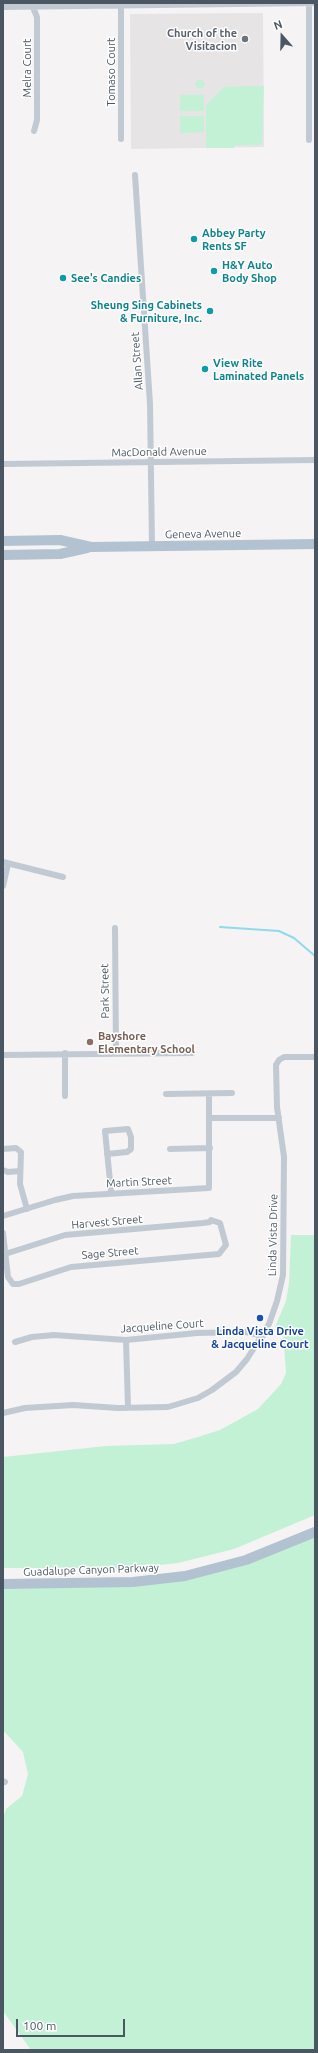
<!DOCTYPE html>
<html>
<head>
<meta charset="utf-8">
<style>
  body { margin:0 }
  #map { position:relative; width:318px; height:2053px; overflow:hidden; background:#f5f3f3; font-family:Ubuntu,sans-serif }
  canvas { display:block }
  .frame { position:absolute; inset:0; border:4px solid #4a5661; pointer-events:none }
  .north { position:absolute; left:262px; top:16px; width:40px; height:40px; -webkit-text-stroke:3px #fff; paint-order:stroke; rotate:340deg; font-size:11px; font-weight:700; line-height:16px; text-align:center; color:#4a5661 }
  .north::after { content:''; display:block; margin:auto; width:14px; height:18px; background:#4a5661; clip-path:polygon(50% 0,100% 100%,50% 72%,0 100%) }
  .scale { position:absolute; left:16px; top:2019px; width:109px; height:18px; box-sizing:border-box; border:2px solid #4a5661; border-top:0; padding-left:5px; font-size:12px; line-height:14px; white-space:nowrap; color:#4a5661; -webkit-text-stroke:3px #fff; paint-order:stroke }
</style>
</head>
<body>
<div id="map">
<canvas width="318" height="2053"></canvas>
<div class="frame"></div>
<div class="north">N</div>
<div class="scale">100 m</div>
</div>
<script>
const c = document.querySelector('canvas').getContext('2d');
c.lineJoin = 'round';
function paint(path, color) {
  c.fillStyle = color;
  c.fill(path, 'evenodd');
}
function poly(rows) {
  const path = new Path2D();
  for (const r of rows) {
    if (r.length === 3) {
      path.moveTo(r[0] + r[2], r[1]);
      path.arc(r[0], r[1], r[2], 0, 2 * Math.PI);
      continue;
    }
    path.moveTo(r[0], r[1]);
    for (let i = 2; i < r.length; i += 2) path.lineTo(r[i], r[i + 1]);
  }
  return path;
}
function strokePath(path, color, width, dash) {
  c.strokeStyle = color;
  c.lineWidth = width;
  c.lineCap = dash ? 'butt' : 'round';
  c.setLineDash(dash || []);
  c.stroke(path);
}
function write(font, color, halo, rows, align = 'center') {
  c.font = font + ' Ubuntu,sans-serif';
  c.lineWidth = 3;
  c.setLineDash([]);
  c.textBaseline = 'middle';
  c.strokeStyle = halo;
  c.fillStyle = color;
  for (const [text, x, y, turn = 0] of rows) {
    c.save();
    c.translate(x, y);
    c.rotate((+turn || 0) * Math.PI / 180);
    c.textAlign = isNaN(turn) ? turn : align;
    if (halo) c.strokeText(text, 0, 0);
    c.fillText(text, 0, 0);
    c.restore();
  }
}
const education = poly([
  [263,13,264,147,131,149,130,14]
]);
const green = poly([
  [200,84,4.5],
  [264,86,262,142,260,145,235,145,234,148,206,148,206,105,224,87],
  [180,95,204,95,204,111,180,111],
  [180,116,204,116,204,132,180,133],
  [291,1235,315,1235,315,1515,234,1549,178,1563,130,1568,3,1568,3,1457,106,1446,174,1444,198,1437,220,1430,258,1409,281,1384,286,1373,283,1330,275,1327,286,1301,289,1283],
  [315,1532,315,2050,31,2050,3,2011,3,1818,6,1809,22,1796,28,1774,23,1752,3,1730,3,1584,185,1576]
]);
const stream = poly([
  [220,927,279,931,294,938,315,956]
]);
const minor = poly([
  [309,3,309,140],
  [32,5,37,17,37,120,34,131],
  [3,7,315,3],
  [121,139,121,3],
  [135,175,150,404,152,546],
  [3,464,315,460],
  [3,862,63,877],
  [3,886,8,864],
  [115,928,116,1053],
  [65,1053,65,1096],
  [3,1055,192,1053],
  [166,1094,232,1093],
  [210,1118,279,1118],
  [3,1149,16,1148,21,1152,20,1184,27,1209],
  [170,1149,210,1148],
  [107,1154,127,1152,131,1149,131,1137,128,1129,105,1131,110,1181,111,1193],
  [3,1170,8,1172,20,1171],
  [3,1216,55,1200,73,1196,209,1188,209,1094],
  [3,1233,8,1277,13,1284,19,1284,71,1267,219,1254,226,1245,220,1223,211,1220,210,1222,203,1223,65,1235,5,1254],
  [126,1340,128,1408],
  [15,1342,32,1337,54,1335,126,1340,197,1333,246,1332,263,1336],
  [3,1413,25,1408,73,1405,118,1408,168,1407,198,1398,212,1390,236,1372,247,1359,269,1324,277,1301,283,1275,284,1157,277,1107,276,1065,279,1060,284,1057,315,1057],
  [3,1781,5,1782]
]);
const primary = poly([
  [3,541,60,540,91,547,315,544],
  [3,555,60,554,87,548],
  [3,1584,133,1582,185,1576,246,1560,315,1532]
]);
const markers = [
  [245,39,4,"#6b7280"],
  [194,239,4,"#0f9aa8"],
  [214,271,4,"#0f9aa8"],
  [63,278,4,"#0f9aa8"],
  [210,311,4,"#0f9aa8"],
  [205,369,4,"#0f9aa8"],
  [90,1042,4,"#8d6e63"],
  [260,1318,4,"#1a4fb4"]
];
const worshipNames = [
  ["Church of the",237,33],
  ["Visitacion",237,46]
];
const streetNames = [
  ["Melra Court",27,68,-90],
  ["Tomaso Court",111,72,-90],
  ["Allan Street",137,361,-94],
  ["MacDonald Avenue",159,452,-1],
  ["Geneva Avenue",203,534,-1],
  ["Park Street",105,991,-91],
  ["Martin Street",139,1182,-3],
  ["Harvest Street",107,1222,-5],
  ["Linda Vista Drive",273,1235,-89],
  ["Sage Street",110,1253,-5],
  ["Jacqueline Court",162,1326,-4],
  ["Guadalupe Canyon Parkway",91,1570,-2]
];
const cultureNames = [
  ["Abbey Party",202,233],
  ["Rents SF",202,246],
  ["H&Y Auto",222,265],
  ["Body Shop",222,278],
  ["See's Candies",71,278],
  ["Sheung Sing Cabinets",202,305,"right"],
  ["& Furniture, Inc.",202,318,"right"],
  ["View Rite",213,363],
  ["Laminated Panels",213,376]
];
const educationNames = [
  ["Bayshore",98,1036],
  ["Elementary School",98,1049]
];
const transitNames = [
  ["Linda Vista Drive",260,1331],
  ["& Jacqueline Court",260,1344]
];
paint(education, '#e6e4e5');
paint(green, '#c3f1d5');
strokePath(stream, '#90daee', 2);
strokePath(minor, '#c1cad2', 6);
strokePath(primary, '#b3c2d1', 10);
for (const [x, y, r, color] of markers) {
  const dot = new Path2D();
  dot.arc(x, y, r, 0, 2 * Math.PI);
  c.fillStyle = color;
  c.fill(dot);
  strokePath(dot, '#fff', 1.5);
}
write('bold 11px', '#5b616d', '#fff', worshipNames, 'right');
write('11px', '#4a5661', '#fff', streetNames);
write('bold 11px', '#0d838f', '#fff', cultureNames, 'left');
write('bold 11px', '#785e54', '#fff', educationNames, 'left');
write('bold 11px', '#164399', '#fff', transitNames);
</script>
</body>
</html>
